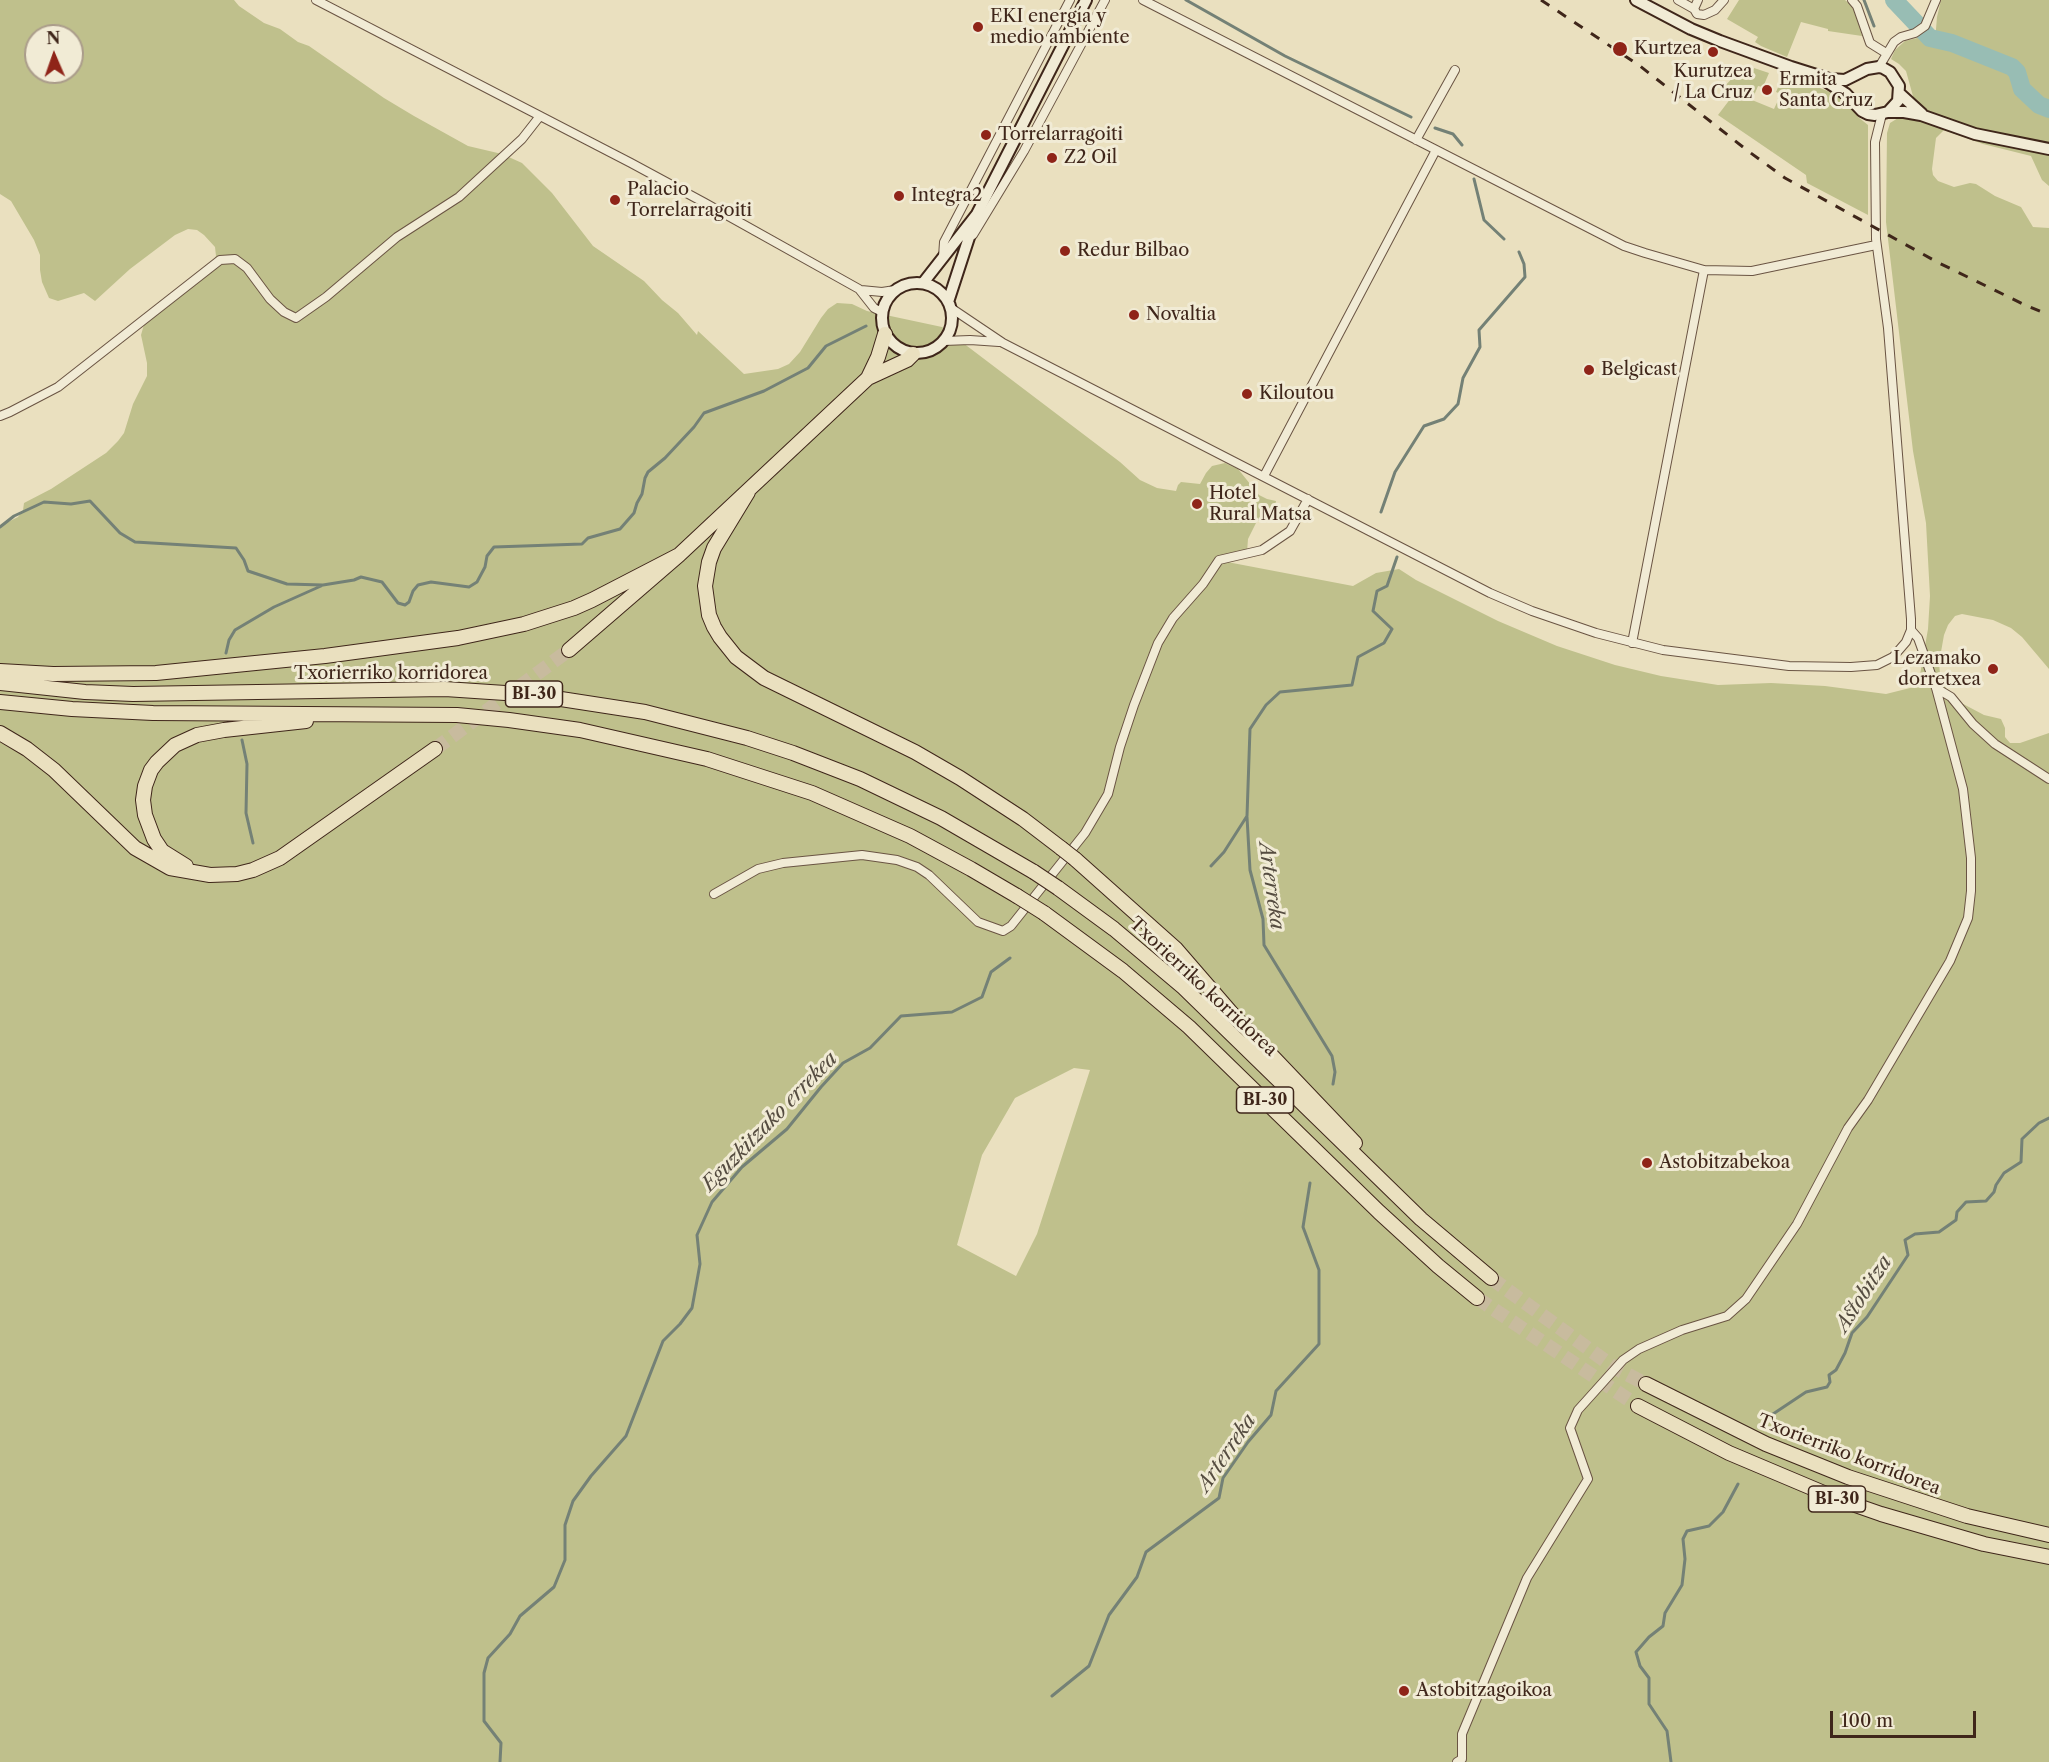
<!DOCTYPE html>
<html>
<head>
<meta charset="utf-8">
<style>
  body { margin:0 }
  #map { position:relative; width:2049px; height:1762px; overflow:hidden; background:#eae0bf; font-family:"Libre Caslon Text",serif }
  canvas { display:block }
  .north { position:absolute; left:24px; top:24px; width:60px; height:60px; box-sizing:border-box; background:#f1ebd5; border:2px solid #aa9c8a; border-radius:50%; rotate:358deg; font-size:16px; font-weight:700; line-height:24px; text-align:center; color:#3f261a }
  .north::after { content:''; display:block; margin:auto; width:21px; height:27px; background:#8f2418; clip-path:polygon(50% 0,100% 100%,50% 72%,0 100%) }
  .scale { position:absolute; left:1830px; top:1711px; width:146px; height:27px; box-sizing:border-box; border:3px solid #3f261a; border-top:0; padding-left:8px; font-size:18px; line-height:21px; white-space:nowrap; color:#3f261a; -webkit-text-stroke:4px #f1ebd5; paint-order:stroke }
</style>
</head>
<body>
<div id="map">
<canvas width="2049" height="1762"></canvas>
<div class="north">N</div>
<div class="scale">100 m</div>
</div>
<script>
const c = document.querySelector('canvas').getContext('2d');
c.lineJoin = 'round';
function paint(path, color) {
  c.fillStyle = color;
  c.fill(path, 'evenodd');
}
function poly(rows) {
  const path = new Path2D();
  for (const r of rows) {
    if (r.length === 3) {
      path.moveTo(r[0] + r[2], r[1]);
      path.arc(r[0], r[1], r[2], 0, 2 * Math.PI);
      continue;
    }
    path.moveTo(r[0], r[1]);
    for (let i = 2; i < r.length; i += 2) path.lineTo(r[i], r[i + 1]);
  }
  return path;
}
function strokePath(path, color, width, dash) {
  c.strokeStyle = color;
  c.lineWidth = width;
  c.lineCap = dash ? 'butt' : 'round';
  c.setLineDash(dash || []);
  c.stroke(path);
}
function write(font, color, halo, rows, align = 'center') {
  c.font = font + ' "Libre Caslon Text",serif';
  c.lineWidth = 6;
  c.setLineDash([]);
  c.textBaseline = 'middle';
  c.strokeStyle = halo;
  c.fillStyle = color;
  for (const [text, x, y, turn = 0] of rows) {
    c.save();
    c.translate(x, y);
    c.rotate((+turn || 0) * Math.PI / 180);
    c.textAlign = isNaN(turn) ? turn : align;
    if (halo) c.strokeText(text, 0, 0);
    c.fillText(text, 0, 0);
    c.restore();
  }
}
const green = poly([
  [0,0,234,0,239,6,264,23,280,29,298,42,309,46,384,98,414,116,468,146,502,154,522,163,552,193,593,246,644,281,662,300,678,313,697,335,698,331,744,374,778,369,789,364,800,352,821,318,828,309,837,303,852,304,867,311,942,327,1120,462,1140,480,1157,488,1176,491,1178,485,1181,482,1200,484,1206,473,1212,466,1225,463,1238,469,1259,495,1267,499,1276,501,1275,505,1256,523,1248,539,1247,552,1230,559,1218,556,1220,563,1222,561,1353,586,1376,573,1399,569,1416,580,1498,621,1557,646,1615,665,1661,676,1718,685,1771,683,1825,686,1886,694,1918,686,1928,629,1930,596,1926,523,1913,451,1886,222,1887,133,1890,123,1916,107,1906,71,1899,64,1891,59,1895,50,1905,41,1925,36,1935,41,1937,17,1941,0,2049,0,2049,186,2042,180,2031,156,1983,144,1944,130,1936,138,1932,169,1933,175,1938,181,1954,187,1970,183,1976,184,1995,196,2021,207,2033,227,2049,228,2049,669,2022,637,2011,628,1993,620,1962,614,1955,616,1948,625,1944,635,1939,663,1940,674,1950,697,1984,715,2001,719,2005,728,2005,737,2010,743,2020,743,2049,733,2049,1762,0,1762,0,526,18,517,23,510,24,503,51,489,106,453,118,441,124,433,133,404,147,376,147,363,141,335,145,321,164,298,209,267,216,256,215,247,204,235,197,230,188,229,175,235,130,269,95,301,84,293,58,301,49,298,42,282,40,270,40,255,34,240,11,201,0,194],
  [36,36,72,36,72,72,36,72],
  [1074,1068,1090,1070,1037,1234,1016,1276,957,1245,982,1155,1015,1098],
  [1739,0,1845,0,1850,4,1860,20,1862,36,1828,31,1828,29,1801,22,1787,57,1761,46,1755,42,1758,37,1727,19],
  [1754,68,1769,73,1763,87,1758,86,1752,100,1774,109,1781,94,1776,92,1784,74,1843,97,1858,117,1868,125,1868,215,1807,183,1806,175,1718,115,1734,94,1724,87,1737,73,1748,76]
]);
const stream = poly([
  [1186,0,1285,56,1411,117],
  [1864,0,1874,26],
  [1435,128,1453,134,1462,145],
  [1474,179,1484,220,1504,239],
  [1381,512,1395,472,1424,426,1444,419,1458,404,1463,378,1480,347,1479,330,1525,277,1524,264,1519,252],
  [0,527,14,516,44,502,71,504,90,501,120,533,135,542,236,548,244,560,248,571,287,584,323,585,354,580,361,577,382,582,398,603,405,605,409,602,413,591,418,585,431,582,469,587,477,582,485,567,487,556,494,547,582,544,588,538,620,529,634,513,637,503,642,494,645,478,648,472,665,458,694,427,704,413,764,391,808,368,826,346,866,326],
  [226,653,229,640,235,630,274,607,321,586],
  [242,740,247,764,246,813,253,843],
  [1247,817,1250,870,1263,919,1264,945,1332,1056,1335,1072,1333,1084],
  [1211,866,1224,852,1247,816,1250,729,1266,705,1280,692,1352,685,1358,657,1384,643,1392,629,1373,611,1377,591,1387,586,1397,557],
  [1765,1423,1773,1414,1806,1392,1827,1387,1830,1382,1829,1375,1836,1370,1845,1353,1852,1333,1867,1317,1908,1255,1905,1240,1915,1234,1939,1232,1956,1220,1957,1212,1966,1202,1986,1201,1994,1192,1996,1185,2004,1173,2021,1162,2022,1139,2039,1123,2049,1118],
  [1052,1696,1089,1666,1109,1615,1137,1577,1146,1552,1219,1498,1223,1478,1248,1442,1271,1415,1276,1391,1319,1344,1319,1270,1303,1227,1310,1183],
  [500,1762,501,1743,484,1721,484,1673,488,1658,510,1634,520,1616,554,1587,565,1560,565,1525,573,1501,591,1476,626,1436,663,1341,680,1324,692,1308,700,1264,697,1235,712,1202,742,1167,787,1129,821,1087,843,1063,870,1048,901,1016,952,1012,982,997,991,972,1010,958],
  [1671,1762,1667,1731,1649,1704,1649,1678,1640,1666,1636,1652,1649,1637,1663,1626,1665,1613,1682,1585,1685,1559,1683,1539,1687,1531,1709,1526,1723,1512,1738,1484]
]);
const river = poly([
  [1894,0,1930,38,1952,43,2012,67,2017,72,2022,89,2039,105,2049,109]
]);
const highwayTunnel = poly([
  [435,749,569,650],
  [1491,1278,1615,1368,1646,1384],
  [1477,1298,1638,1406]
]);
const street = poly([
  [316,0,631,163,705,203,859,289,874,308,882,312],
  [1143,0,1624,246,1645,253,1704,270,1752,271,1876,245],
  [1678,0,1694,9,1697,14,1704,15,1715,10,1724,0],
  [1852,0,1857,6,1870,43,1886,53],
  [1694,9,1698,0],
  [1879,67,1894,42,1901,37,1915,33,1925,26,1936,0],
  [1416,140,1455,70],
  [973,235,1024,151,1105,0],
  [943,257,944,242,1070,0],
  [861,290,882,292,895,290],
  [951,308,1003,343,1490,593,1532,611,1596,633,1663,650,1789,666,1851,667,1877,665,1893,657,1906,642,1911,630,1911,619,1888,328,1876,239,1875,142,1882,114],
  [944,341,970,340,999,342],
  [0,416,10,412,58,387,220,260,235,259,247,268,270,299,284,312,296,318,326,297,397,237,459,197,522,139,540,116],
  [1264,476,1436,150],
  [1632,643,1704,270],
  [1936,688,1951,697,1973,724,1995,744,2049,779],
  [714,894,758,869,783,863,862,855,897,860,917,867,929,875,978,922,1003,931,1011,926,1085,833,1108,794,1120,747,1134,705,1158,643,1173,618,1203,584,1219,560,1262,550,1290,531,1308,499],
  [1457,1762,1462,1759,1462,1734,1527,1578,1588,1479,1570,1428,1578,1410,1623,1360,1639,1349,1682,1330,1727,1316,1746,1299,1797,1224,1848,1128,1868,1100,1950,961,1968,918,1971,891,1971,858,1963,789,1936,688,1918,638,1911,630]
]);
const secondary = poly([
  [1636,0,1691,29,1720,41,1791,67,1829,79,1845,80,1867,69,1879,67,1883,68,1890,72,1899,86,1898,101,1888,112],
  [1824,80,1846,94,1862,111,1868,114,1875,115,1888,112,1904,112,1921,115,1975,134,2049,149],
  [1900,94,1922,114],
  [917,318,35],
  [923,283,977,214,1086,0],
  [948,302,974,222]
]);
const highway = poly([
  [868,378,878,357,885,334],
  [748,492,714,548,709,562,705,586,709,615,714,627,720,637,736,657,764,678,915,752,960,778,1023,819,1061,848],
  [569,650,679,555,868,378,907,360,913,354],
  [0,671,53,674,156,673,325,656,458,638,524,624,574,608,592,600,679,555],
  [0,683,85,692,133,694,445,689,535,695,645,712,747,738,793,753,860,779,941,818,1034,872],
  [0,702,72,709,153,713,457,715,509,720,580,730,707,759,812,793,910,836,971,869,1017,896],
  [0,733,27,749,54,770,135,848,170,868,210,875,237,874,253,870,280,858,435,749],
  [1075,859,1176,949,1234,1016,1355,1143],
  [186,866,162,851,154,839,145,815,143,800,145,786,151,770,157,762,175,745,197,735,224,730,306,721],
  [1058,888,1114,929,1184,988,1421,1219,1491,1278],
  [1044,913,1123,971,1189,1027,1379,1212,1438,1266,1477,1298],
  [1646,1384,1766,1444,1848,1477,1967,1516,2049,1535],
  [1638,1406,1729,1453,1838,1499,1881,1514,1984,1544,2049,1557]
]);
const rail = poly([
  [1541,0,1640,66,1748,151,1785,178,1939,263,2023,304,2049,315]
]);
const highwayBridge = poly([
  [1061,848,1075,859],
  [1034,872,1058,888],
  [1017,896,1044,913]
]);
const markers = [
  [978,27,6,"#8f2418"],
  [1620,49,8,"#8f2418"],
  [1713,52,6,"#8f2418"],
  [1767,90,6,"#8f2418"],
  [986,135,6,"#8f2418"],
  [1052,158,6,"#8f2418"],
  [899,196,6,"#8f2418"],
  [615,200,6,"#8f2418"],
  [1065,251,6,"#8f2418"],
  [1134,315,6,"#8f2418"],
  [1589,370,6,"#8f2418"],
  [1247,394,6,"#8f2418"],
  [1197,504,6,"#8f2418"],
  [1993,669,6,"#8f2418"],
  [1647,1163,6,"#8f2418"],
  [1404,1691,6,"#8f2418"]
];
const shields = [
  [534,694,57],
  [1265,1100,57],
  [1837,1499,57]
];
const shieldNames = [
  ["BI-30",534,694],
  ["BI-30",1265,1100],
  ["BI-30",1837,1499]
];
const poiNames = [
  ["EKI energía y",990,17],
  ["medio ambiente",990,38],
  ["Kurtzea",1634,49],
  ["Kurutzea",1713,72,"center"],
  ["/ La Cruz",1713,93,"center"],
  ["Ermita",1779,80],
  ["Santa Cruz",1779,101],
  ["Torrelarragoiti",998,135],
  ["Z2 Oil",1064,158],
  ["Palacio",627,190],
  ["Torrelarragoiti",627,211],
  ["Integra2",911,196],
  ["Redur Bilbao",1077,251],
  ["Novaltia",1146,315],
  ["Belgicast",1601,370],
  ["Kiloutou",1259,394],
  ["Hotel",1209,494],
  ["Rural Matsa",1209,515],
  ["Lezamako",1981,659,"right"],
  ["dorretxea",1981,680,"right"],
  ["Astobitzabekoa",1659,1163],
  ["Astobitzagoikoa",1416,1691]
];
const streetNames = [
  ["Txorierriko korridorea",391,674],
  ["Txorierriko korridorea",1203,987,43],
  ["Txorierriko korridorea",1849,1455,21]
];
const waterNames = [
  ["Arterreka",1271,886,82],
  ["Eguzkitzako errekea",770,1122,-46],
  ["Astobitza",1864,1294,-57],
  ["Arterreka",1227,1453,-56]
];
paint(green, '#bfc08c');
strokePath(stream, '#748176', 3);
strokePath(river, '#98bdb4', 18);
strokePath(highwayTunnel, '#c8bb9e', 14, [14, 7]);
strokePath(street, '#6a5443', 10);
strokePath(secondary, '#3f261a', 14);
strokePath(highway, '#3f261a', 16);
strokePath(street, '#f1ebd5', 8);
strokePath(secondary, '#f1ebd5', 10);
strokePath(highway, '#eae0bf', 14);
strokePath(rail, '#3f261a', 3, [10, 10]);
strokePath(highwayBridge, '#3f261a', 16, []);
strokePath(highwayBridge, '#eae0bf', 14);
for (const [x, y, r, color] of markers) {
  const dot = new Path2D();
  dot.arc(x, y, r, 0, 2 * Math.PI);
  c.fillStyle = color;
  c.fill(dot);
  strokePath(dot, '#f1ebd5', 2);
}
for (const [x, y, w] of shields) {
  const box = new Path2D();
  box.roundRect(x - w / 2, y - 13, w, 26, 4.5);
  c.fillStyle = '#f1ebd5';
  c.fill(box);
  strokePath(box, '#3f261a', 1.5);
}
write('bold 16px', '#3f261a', null, shieldNames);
write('18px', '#3f261a', '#f1ebd5', poiNames, 'left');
write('18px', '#3f261a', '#f1ebd5', streetNames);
write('italic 20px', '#554c40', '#f1ebd5', waterNames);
</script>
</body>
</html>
